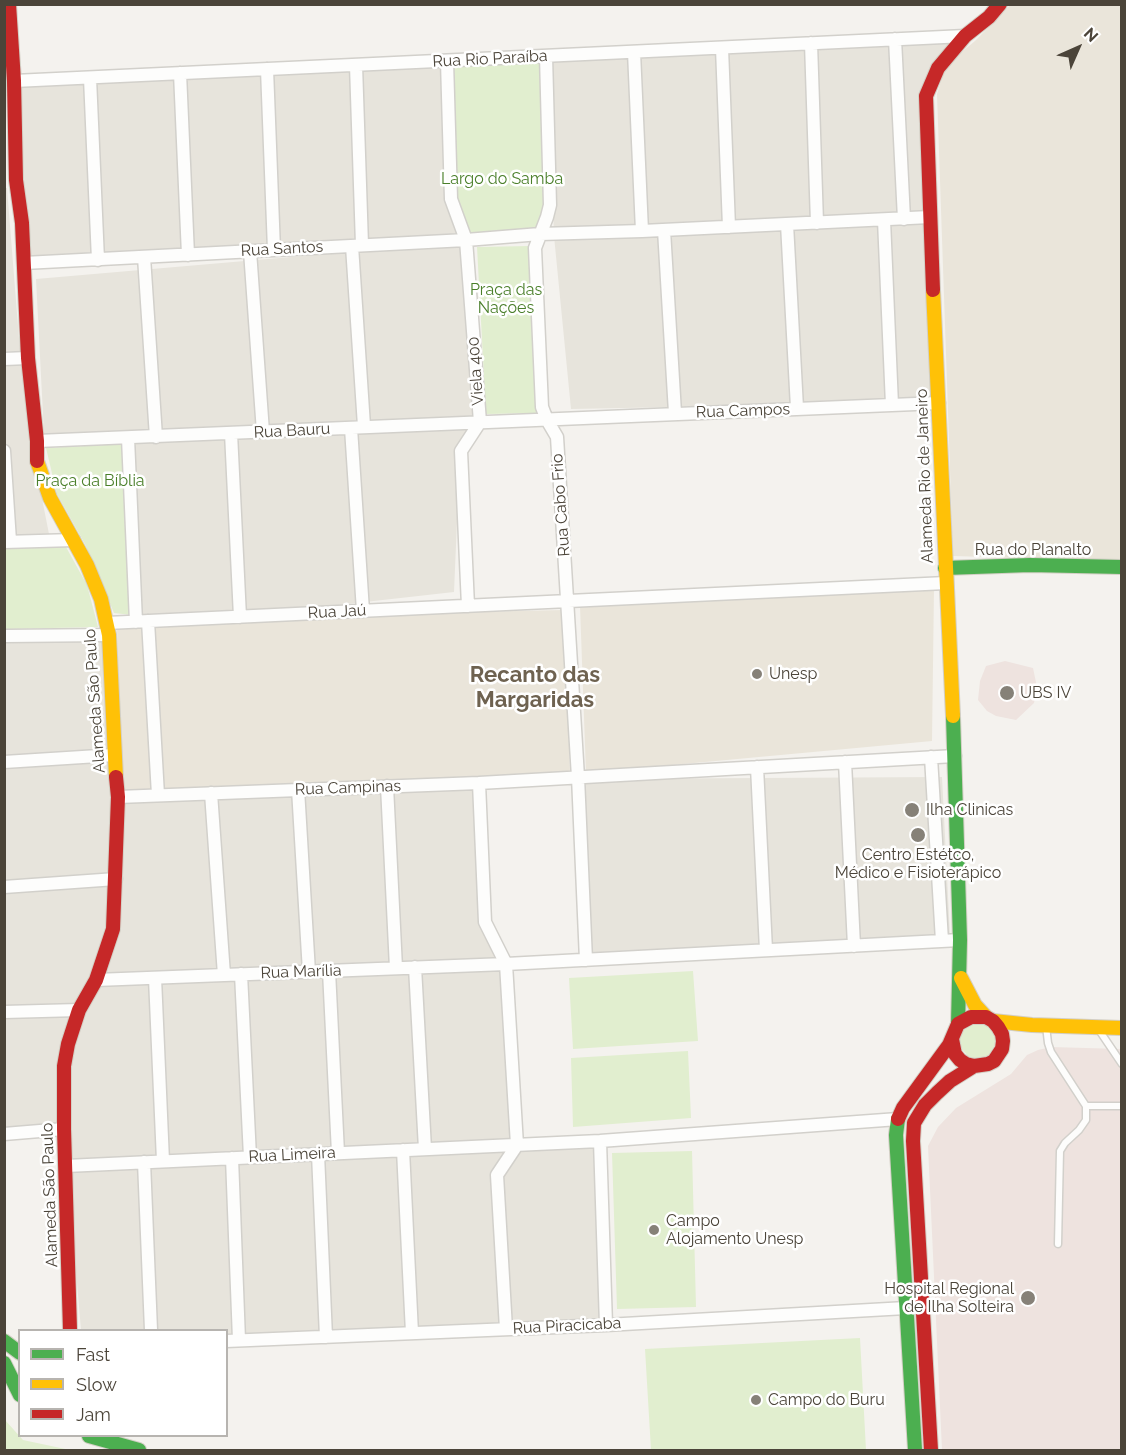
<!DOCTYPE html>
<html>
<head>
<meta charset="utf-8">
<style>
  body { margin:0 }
  #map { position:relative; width:1126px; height:1455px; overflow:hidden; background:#f4f2ee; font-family:Raleway,sans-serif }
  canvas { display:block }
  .frame { position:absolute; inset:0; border:6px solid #4b4439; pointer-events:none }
  .legend { position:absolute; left:18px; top:1329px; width:210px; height:108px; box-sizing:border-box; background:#fff; border:2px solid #b7b4b0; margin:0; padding:8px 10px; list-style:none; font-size:18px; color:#4b4439 }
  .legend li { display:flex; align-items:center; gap:12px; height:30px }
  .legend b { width:30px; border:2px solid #b7b4b0 }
  .north { position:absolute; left:1048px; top:18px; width:60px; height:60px; -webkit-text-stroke:4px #fff; paint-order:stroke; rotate:45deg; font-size:16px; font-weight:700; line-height:24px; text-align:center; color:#4b4439 }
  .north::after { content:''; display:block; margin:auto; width:21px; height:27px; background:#4b4439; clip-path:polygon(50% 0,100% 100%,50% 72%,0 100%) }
</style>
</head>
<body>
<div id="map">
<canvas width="1126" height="1455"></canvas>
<div class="frame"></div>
<ul class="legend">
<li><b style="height:8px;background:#4caf50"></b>Fast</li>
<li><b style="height:8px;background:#ffc107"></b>Slow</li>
<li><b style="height:8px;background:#c62828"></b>Jam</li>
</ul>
<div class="north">N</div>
</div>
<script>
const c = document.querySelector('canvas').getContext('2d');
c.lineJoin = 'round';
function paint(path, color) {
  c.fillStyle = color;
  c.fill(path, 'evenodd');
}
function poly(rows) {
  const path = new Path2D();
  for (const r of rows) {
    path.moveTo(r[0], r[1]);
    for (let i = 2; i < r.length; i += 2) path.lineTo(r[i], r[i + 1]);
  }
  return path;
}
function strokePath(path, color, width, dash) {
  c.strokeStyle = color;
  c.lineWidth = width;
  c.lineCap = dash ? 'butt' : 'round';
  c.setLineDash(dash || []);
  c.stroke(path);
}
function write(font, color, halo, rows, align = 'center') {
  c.font = font + ' Raleway,sans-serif';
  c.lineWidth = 5;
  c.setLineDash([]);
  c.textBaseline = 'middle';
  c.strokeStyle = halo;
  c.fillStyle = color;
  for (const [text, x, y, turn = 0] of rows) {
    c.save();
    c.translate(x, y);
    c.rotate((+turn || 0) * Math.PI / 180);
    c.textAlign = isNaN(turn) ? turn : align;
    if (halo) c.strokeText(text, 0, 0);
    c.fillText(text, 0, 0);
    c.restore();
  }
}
const residential = poly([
  [960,37,923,89,938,402,571,409,554,236,548,57],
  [446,62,463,238,29,256,15,82],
  [4,188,7,188,20,351,5,352],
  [465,242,478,419,44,434,36,279],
  [25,361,30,438,49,534,5,536,5,362],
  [470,426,460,451,454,592,240,616,137,620,129,439],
  [5,637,105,637,121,800,476,785,484,923,504,966,516,1144,598,1142,606,1325,227,1338,226,1330,81,1330,64,1129,5,1134],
  [942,777,950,936,588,959,579,779]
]);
const education = poly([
  [1010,5,1121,5,1121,561,953,556,937,94,946,65,975,41],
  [934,588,932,741,586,773,580,606],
  [564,610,570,772,122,792,117,627,468,612]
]);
const medical = poly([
  [1005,661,1033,668,1037,687,1034,703,1016,720,996,716,987,711,978,700,980,681,986,666],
  [1051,1047,1121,1049,1121,1450,942,1450,928,1146,938,1127,956,1108,1011,1074,1027,1055,1038,1050]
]);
const green = poly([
  [542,61,549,203,535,231,470,235,457,200,454,65],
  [530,246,538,413,486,414,477,247],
  [123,444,132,615,114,613,85,544,57,494,46,448],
  [66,547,87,585,98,627,5,629,4,548],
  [693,971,698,1041,573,1049,569,978],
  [983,1022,995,1034,995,1045,989,1055,984,1057,973,1058,968,1056,961,1048,959,1043,961,1031,965,1026],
  [688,1051,691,1118,573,1127,571,1058],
  [692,1151,696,1307,617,1309,612,1153],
  [860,1338,866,1450,651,1450,645,1349],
  [5,1420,23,1440,70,1450,5,1450]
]);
const lane = poly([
  [1046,1026,1048,1043,1051,1052,1086,1106,1086,1120,1079,1130,1065,1143,1060,1151,1058,1244],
  [1099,1030,1122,1064],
  [1086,1106,1122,1106]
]);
const street = poly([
  [895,39,904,219],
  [811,43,817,223],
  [722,48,729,227],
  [634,52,642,231],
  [546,56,550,205,547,217,535,248,542,407,547,420,557,437,578,777,586,960],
  [447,61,451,199,466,240,480,422,461,451,468,606],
  [356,65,362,245],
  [267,69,274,250],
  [180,73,188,255],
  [90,78,98,260],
  [14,81,965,36],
  [884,220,892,405],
  [787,224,797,408],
  [664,230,675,413],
  [352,246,364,426],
  [250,251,263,432],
  [144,257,156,437],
  [24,263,466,240,540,234,642,231,930,217],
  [4,359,28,358],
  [351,428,363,611],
  [231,433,240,617],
  [128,438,136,622],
  [37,441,939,403],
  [4,451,10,541],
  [4,542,74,540],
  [148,621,158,795],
  [107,623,946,583],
  [4,636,109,635],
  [931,757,942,941],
  [4,762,114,755],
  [845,762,854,946],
  [757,767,766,950],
  [479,783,485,922,506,964,517,1145,497,1175,506,1329],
  [387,786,396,968],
  [298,789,309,972],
  [211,793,224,975],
  [118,797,479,783,955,756],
  [4,887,116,879],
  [415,967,425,1149],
  [329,971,338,1153],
  [241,974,250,1157],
  [155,978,163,1161],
  [96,980,506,964,960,940],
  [4,1012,79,1010],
  [4,1134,64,1129],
  [600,1141,606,1325],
  [403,1150,412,1333],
  [318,1154,326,1337],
  [232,1158,239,1340],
  [144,1162,151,1330],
  [66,1166,600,1141,898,1119],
  [226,1341,606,1325,906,1308]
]);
const fast = poly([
  [945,568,1030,565,1122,567],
  [953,716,960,940,958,1024],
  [898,1119,896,1135,915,1450],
  [4,1341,20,1353],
  [4,1363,20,1395],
  [89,1436,139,1450]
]);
const slow = poly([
  [933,290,953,716],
  [37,461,50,498,87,565,101,599,109,635,116,777],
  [961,978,975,1005,986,1017],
  [993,1021,1032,1025,1122,1028]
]);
const jam = poly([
  [9,4,14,81,16,180,22,223,28,358,37,441,37,461],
  [933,290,926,96,938,68,965,36,989,17,1000,4],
  [898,1119,903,1108,949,1045,958,1024,971,1017,986,1017,993,1021,998,1027,1002,1034,1003,1041,1002,1049,994,1061,988,1064,974,1066,966,1064,960,1060,955,1054,952,1039],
  [70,1330,64,1129,64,1066,68,1044,79,1010,96,980,113,929,118,797,116,777],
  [931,1450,913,1141,914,1123,925,1105,937,1093,950,1081,974,1066]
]);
const markers = [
  [757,674,6,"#868178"],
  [1007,693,8,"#868178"],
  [912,810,8,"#868178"],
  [918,835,8,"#868178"],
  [654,1230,6,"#868178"],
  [1028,1298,8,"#868178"],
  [756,1400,6,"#868178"]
];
const streetNames = [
  ["Rua Rio Paraíba",490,59,-3],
  ["Rua Santos",282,249,-3],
  ["Viela 400",476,371,-94],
  ["Rua Campos",743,411,-2],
  ["Rua Bauru",292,431,-3],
  ["Alameda Rio de Janeiro",925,476,-92],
  ["Rua Cabo Frio",561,505,-94],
  ["Rua do Planalto",1033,550],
  ["Rua Jaú",337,612,-3],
  ["Alameda São Paulo",95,701,-94],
  ["Rua Campinas",348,788,-2],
  ["Rua Marília",301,972,-2],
  ["Rua Limeira",292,1155,-3],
  ["Alameda São Paulo",50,1195,-92],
  ["Rua Piracicaba",567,1326,-3]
];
const parkNames = [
  ["Largo do Samba",502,179],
  ["Praça das",506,290],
  ["Nações",506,308],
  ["Praça da Bíblia",90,481]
];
const poiNames = [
  ["Unesp",769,674],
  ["UBS IV",1020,693],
  ["Ilha Clinicas",926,810],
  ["Centro Estétco,",918,855,"center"],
  ["Médico e Fisioterápico",918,873,"center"],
  ["Campo",666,1221],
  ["Alojamento Unesp",666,1239],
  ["Hospital Regional",1014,1289,"right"],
  ["de Ilha Solteira",1014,1307,"right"],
  ["Campo do Buru",768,1400]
];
const districtNames = [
  ["Recanto das",535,675],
  ["Margaridas",535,700]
];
paint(residential, '#e7e4dc');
paint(education, '#eae5da');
paint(medical, '#eee3df');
paint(green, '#e1eecf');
strokePath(lane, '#d2d0cb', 9);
strokePath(street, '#d2d0cb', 15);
strokePath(fast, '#d3cfc5', 16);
strokePath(slow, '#d3cfc5', 16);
strokePath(jam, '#d3cfc5', 16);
strokePath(lane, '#fdfdfc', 6);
strokePath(street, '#fdfdfc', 12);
strokePath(fast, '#4caf50', 14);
strokePath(slow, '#ffc107', 14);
strokePath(jam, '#c62828', 14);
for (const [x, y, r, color] of markers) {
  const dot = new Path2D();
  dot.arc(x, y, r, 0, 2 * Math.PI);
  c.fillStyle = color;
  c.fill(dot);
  strokePath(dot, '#fff', 2);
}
write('16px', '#4b4439', '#fff', streetNames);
write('16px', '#4a7f2a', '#fff', parkNames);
write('16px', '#4b4439', '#fff', poiNames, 'left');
write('bold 22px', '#6e6250', '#fff', districtNames);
</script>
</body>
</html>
